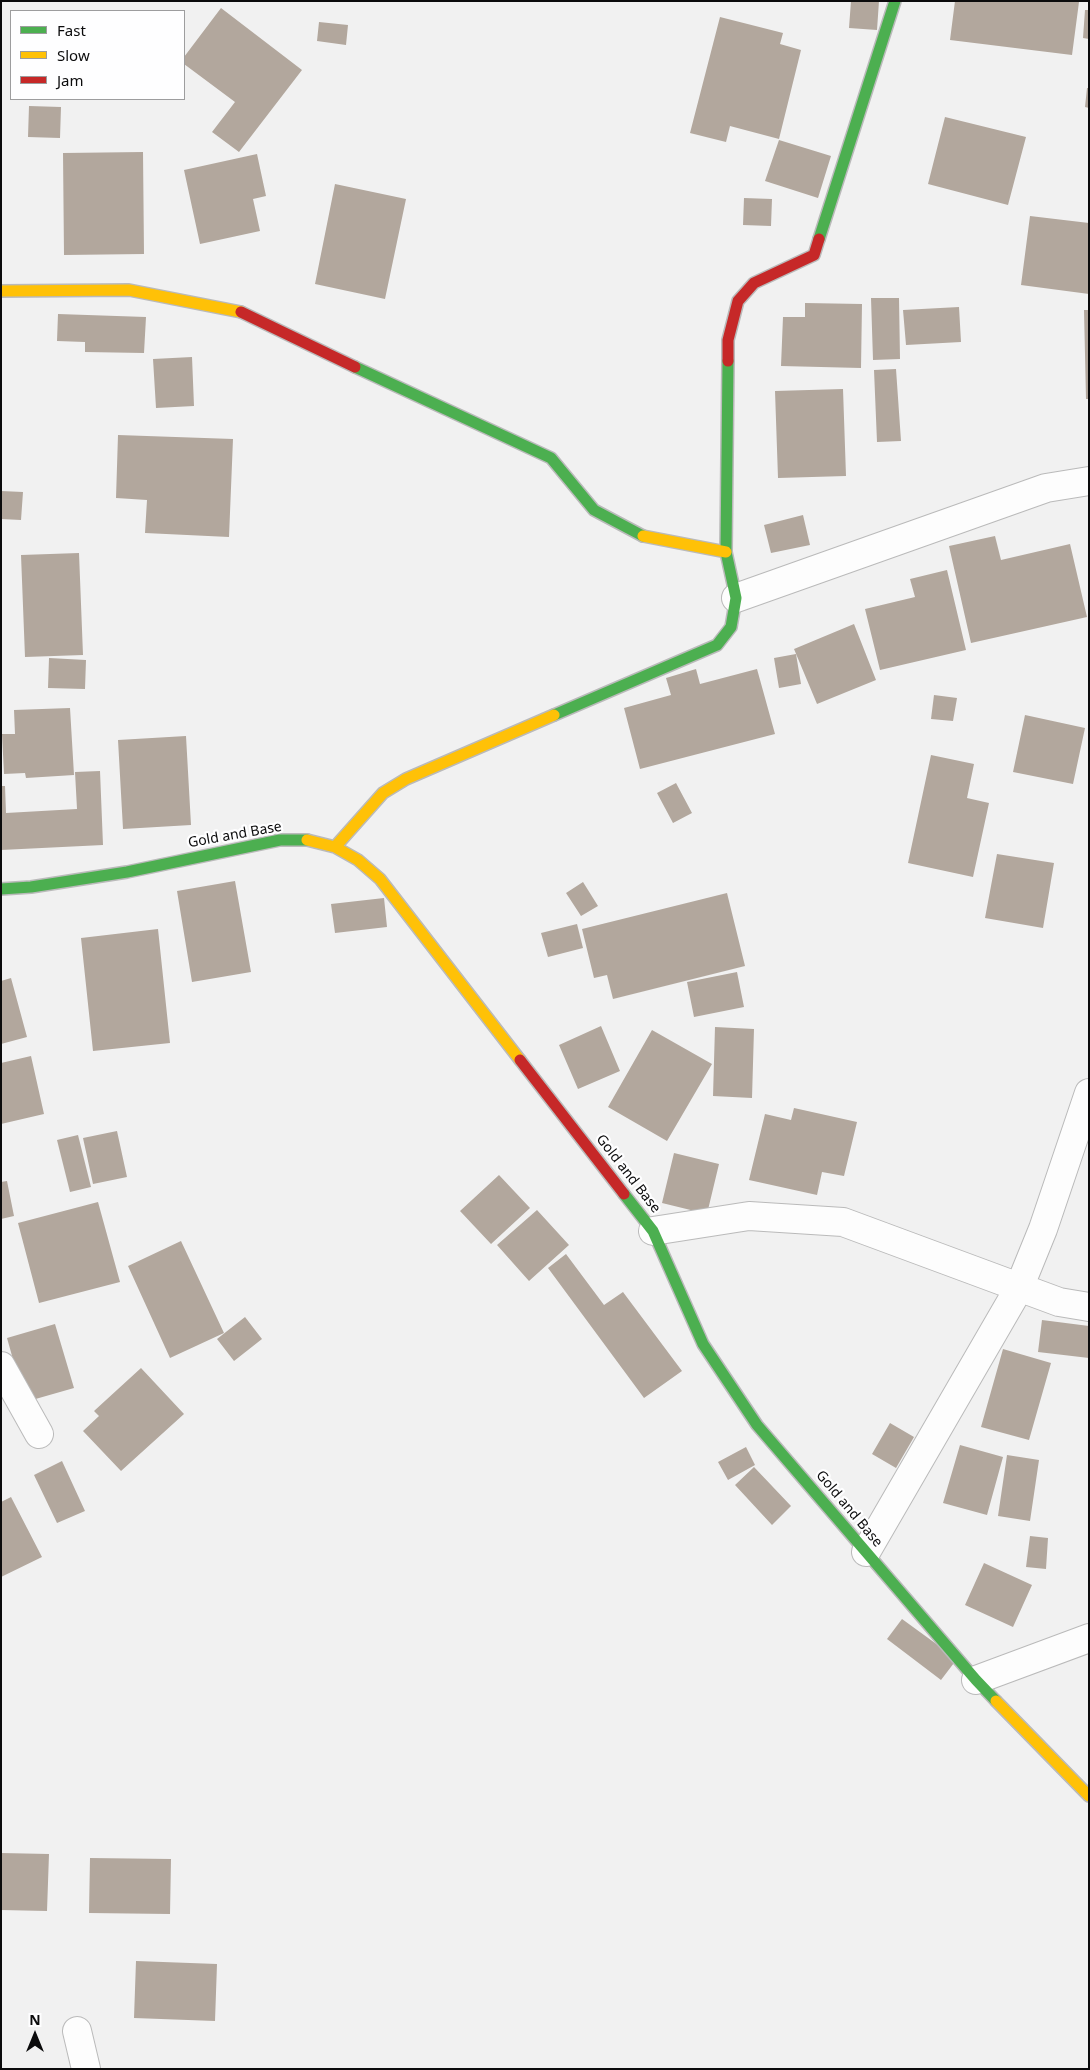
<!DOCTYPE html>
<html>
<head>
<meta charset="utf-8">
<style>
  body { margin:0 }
  #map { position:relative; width:1090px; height:2070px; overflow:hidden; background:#f1f1f1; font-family:"Noto Sans",sans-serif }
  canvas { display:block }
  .frame { position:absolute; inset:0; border:2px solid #0b0b0c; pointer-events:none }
  .legend { position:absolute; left:10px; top:10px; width:175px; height:90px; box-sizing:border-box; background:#fefeff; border:1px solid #9d9d9e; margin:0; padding:6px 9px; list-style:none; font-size:15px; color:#0b0b0c }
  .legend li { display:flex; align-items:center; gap:10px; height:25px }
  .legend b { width:25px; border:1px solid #9d9d9e }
  .north { position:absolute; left:10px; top:2010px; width:50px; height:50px; -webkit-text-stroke:4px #fefeff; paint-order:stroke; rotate:0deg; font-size:14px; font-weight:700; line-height:20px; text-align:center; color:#0b0b0c }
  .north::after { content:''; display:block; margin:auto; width:18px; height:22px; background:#0b0b0c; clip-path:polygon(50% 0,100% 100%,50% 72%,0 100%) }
</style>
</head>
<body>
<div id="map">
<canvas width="1090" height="2070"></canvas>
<div class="frame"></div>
<ul class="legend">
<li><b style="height:6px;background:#4caf50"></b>Fast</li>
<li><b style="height:6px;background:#ffc107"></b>Slow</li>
<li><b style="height:6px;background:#c62828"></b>Jam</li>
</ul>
<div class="north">N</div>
</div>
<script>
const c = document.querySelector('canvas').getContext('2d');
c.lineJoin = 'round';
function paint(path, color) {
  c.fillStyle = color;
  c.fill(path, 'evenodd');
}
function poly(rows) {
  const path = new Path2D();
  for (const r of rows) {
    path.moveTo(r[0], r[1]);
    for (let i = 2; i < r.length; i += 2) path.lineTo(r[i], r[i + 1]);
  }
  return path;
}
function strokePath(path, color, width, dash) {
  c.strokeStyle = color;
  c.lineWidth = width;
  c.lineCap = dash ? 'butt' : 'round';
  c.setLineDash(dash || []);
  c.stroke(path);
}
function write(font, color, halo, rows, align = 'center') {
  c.font = font + ' "Noto Sans",sans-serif';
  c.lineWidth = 4.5;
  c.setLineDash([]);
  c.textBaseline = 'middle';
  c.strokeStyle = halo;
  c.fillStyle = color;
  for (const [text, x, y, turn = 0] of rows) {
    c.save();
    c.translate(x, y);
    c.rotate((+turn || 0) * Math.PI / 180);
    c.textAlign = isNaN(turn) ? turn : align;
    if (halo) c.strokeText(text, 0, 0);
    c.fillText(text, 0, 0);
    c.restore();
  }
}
const building = poly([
  [851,1,879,1,877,30,849,28],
  [955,1,1079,2,1072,55,950,40],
  [221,8,302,70,239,152,212,132,235,102,184,64,184,57],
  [1085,10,1089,10,1089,39,1083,38],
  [720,17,783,33,780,44,801,50,779,139,730,126,726,142,690,133],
  [319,22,348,25,346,45,317,41],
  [1087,88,1089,88,1089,108,1085,107],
  [29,106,61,107,60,138,28,137],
  [945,117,1026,137,1008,205,928,184],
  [779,140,831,156,818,198,765,181],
  [143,152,144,254,64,255,63,153],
  [257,154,266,196,253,199,260,231,200,244,184,170],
  [335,184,406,199,385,299,315,284],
  [744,198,772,199,771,226,743,225],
  [1030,216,1089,223,1089,294,1021,285],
  [871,298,899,298,900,359,873,360],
  [805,303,862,304,861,368,781,366,783,317,805,317],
  [959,307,961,342,906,345,903,310],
  [1084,310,1089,310,1089,399,1086,399],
  [58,314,146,317,144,353,85,352,85,342,57,341],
  [192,357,194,406,156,408,153,359],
  [896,369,901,441,877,442,874,370],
  [843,389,846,476,778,478,775,391],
  [118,435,233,439,229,537,145,533,147,500,116,498],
  [1,491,23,492,21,520,1,519],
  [803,515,810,545,771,553,764,525],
  [995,536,1001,560,1070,544,1087,617,971,643,949,546],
  [79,553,83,655,25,657,21,555],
  [947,570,966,650,880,670,865,609,915,597,910,579],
  [854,624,876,680,817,704,794,649],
  [796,654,801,684,779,688,774,658],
  [49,658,86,660,85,689,48,688],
  [696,669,700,684,757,669,775,734,640,769,624,708,671,695,666,678],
  [934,695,957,698,953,721,931,719],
  [70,708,74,775,26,778,25,773,4,774,2,734,15,734,14,710],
  [1025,715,1085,728,1073,784,1013,772],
  [186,736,191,825,123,829,118,740],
  [931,755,974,764,967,798,989,803,973,877,908,863],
  [100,771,103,845,1,850,1,786,5,786,6,813,77,809,75,772],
  [676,783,692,813,673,823,657,793],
  [997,854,1054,863,1043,928,985,918],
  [235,881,251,972,192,982,177,891],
  [583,882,598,906,581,916,566,893],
  [727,893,745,966,613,999,607,975,594,978,582,929],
  [384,898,387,927,335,933,331,904],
  [577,924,583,948,548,957,541,933],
  [158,929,170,1043,93,1051,81,938],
  [737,972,744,1007,694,1017,687,982],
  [11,978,27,1037,1,1044,1,981],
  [601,1026,620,1071,578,1089,559,1045],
  [715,1027,754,1029,752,1098,713,1096],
  [652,1030,712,1064,667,1141,608,1107],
  [31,1056,44,1114,1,1124,1,1063],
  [794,1108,857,1122,844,1176,822,1172,817,1195,749,1180,765,1114,791,1120],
  [117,1131,127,1177,93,1184,83,1138],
  [78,1135,91,1187,70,1192,57,1140],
  [674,1153,719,1164,707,1214,662,1203],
  [499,1175,530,1208,491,1244,460,1211],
  [7,1181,14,1216,1,1219,1,1182],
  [98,1202,120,1282,39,1303,18,1223],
  [537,1210,569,1245,529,1281,497,1245],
  [181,1241,224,1333,170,1358,128,1266],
  [566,1254,604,1305,623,1292,682,1371,644,1398,548,1268],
  [245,1317,262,1339,234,1361,217,1339],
  [1042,1320,1089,1326,1089,1358,1038,1352],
  [55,1324,74,1388,25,1402,7,1338],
  [1003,1349,1051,1363,1029,1440,981,1427],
  [141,1368,184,1414,121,1471,83,1431,99,1416,94,1411],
  [890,1423,914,1437,896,1468,872,1454],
  [960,1445,1003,1457,987,1515,943,1503],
  [746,1447,755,1465,728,1480,718,1462],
  [1007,1455,1039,1460,1030,1521,998,1516],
  [62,1461,85,1511,57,1523,34,1475],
  [754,1467,791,1506,772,1525,735,1485],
  [11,1497,42,1557,1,1577,1,1502],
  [1030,1536,1048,1538,1046,1569,1026,1567],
  [984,1563,1032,1585,1013,1627,965,1605],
  [902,1619,957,1659,941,1680,887,1639],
  [1,1853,49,1854,47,1911,1,1910],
  [90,1858,171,1859,170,1914,89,1913],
  [136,1961,217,1964,215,2021,134,2018]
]);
const street = poly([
  [736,598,1046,488,1089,481],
  [653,1231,749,1216,843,1222,1059,1302,1089,1307],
  [1,1366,39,1434],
  [866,1552,1019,1288,1043,1229,1089,1093],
  [976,1680,1089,1638],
  [77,2031,86,2069]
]);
const fast = poly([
  [819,239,895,1],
  [355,367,551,458,594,510,643,536],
  [554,715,717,645,731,627,736,598,726,552,728,361],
  [1,889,31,887,127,872,280,840,307,840],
  [624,1194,653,1231,703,1344,757,1425,976,1680,996,1701]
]);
const slow = poly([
  [1,291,129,290,241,312],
  [643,536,726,552],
  [307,840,335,847,358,860,380,879,520,1060],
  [335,847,383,793,406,779,554,715],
  [996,1701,1089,1796]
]);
const jam = poly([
  [241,312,355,367],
  [728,361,728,340,738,301,754,283,814,255,819,239],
  [520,1060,624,1194]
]);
const streetNames = [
  ["Gold and Base",235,835,-10],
  ["Gold and Base",628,1174,52],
  ["Gold and Base",849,1509,50]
];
paint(building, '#b2a79d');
strokePath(street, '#bababa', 30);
strokePath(fast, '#bababa', 14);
strokePath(slow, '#bababa', 14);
strokePath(jam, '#bababa', 14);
strokePath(street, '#fdfdfd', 28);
strokePath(fast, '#4caf50', 11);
strokePath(slow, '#ffc107', 11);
strokePath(jam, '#c62828', 11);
write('14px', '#0b0b0c', '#fefeff', streetNames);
</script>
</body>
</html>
